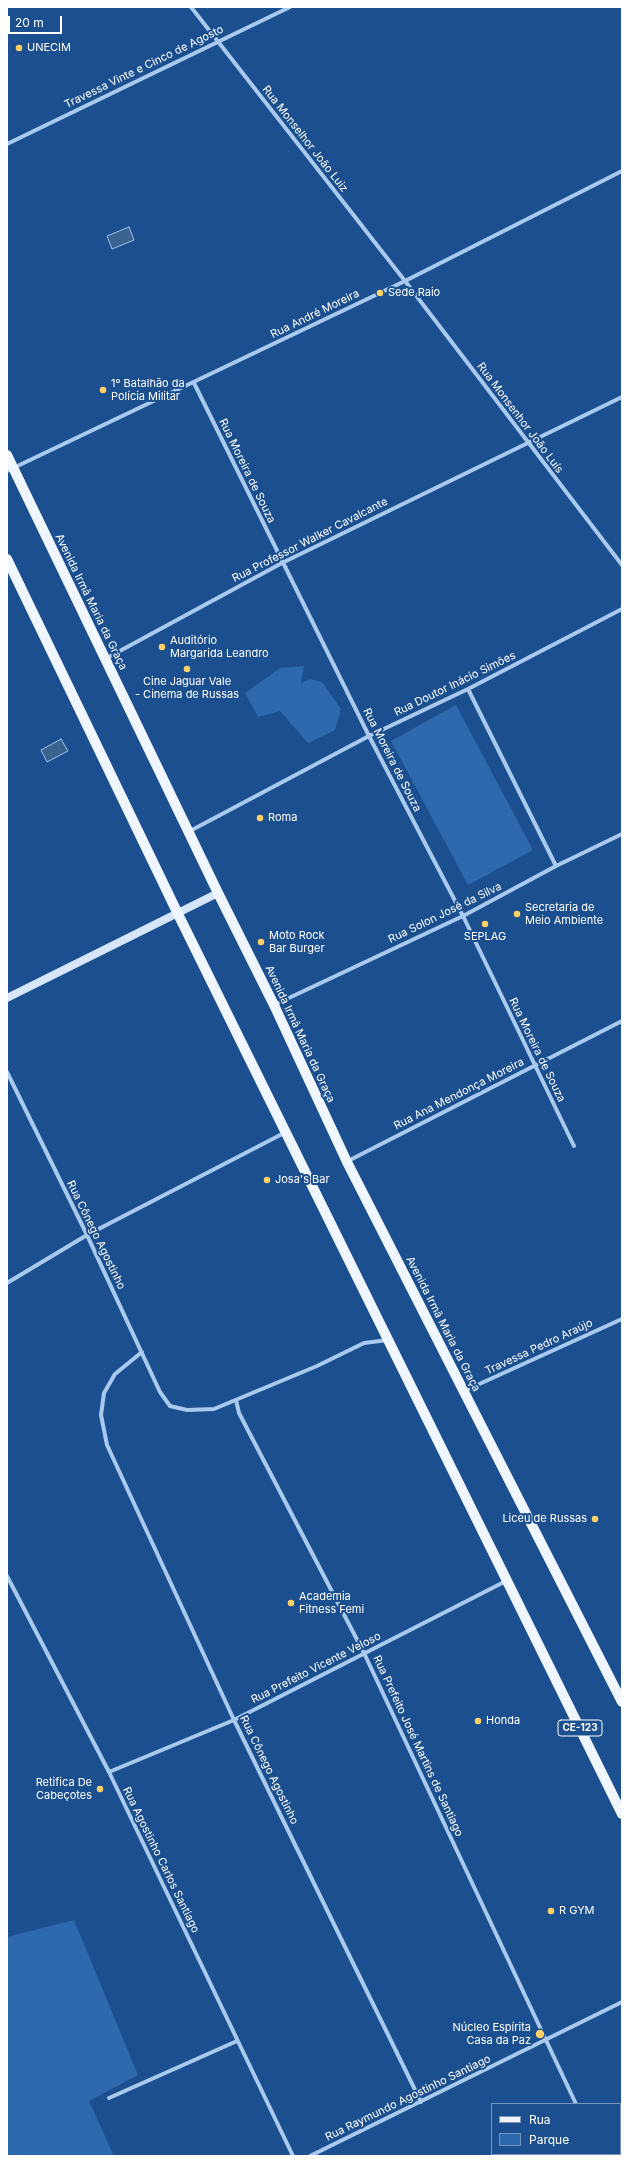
<!DOCTYPE html>
<html>
<head>
<meta charset="utf-8">
<style>
  body { margin:0 }
  #map { position:relative; width:629px; height:2163px; overflow:hidden; background:#1b4f8f; font-family:Inter,sans-serif }
  canvas { display:block }
  .frame { position:absolute; inset:0; border:8px solid #fff; pointer-events:none }
  .legend { position:absolute; left:491px; top:2103px; width:130px; height:52px; box-sizing:border-box; background:#1b4f8f; border:1px solid #7695bc; margin:0; padding:5px 7px; list-style:none; font-size:12px; color:#fff }
  .legend li { display:flex; align-items:center; gap:8px; height:20px }
  .legend b { width:20px; border:1px solid #7695bc }
  .scale { position:absolute; left:8px; top:16px; width:54px; height:18px; box-sizing:border-box; border:2px solid #fff; border-top:0; padding-left:5px; font-size:12px; line-height:14px; white-space:nowrap; color:#fff; -webkit-text-stroke:3px #1b4f8f; paint-order:stroke }
</style>
</head>
<body>
<div id="map">
<canvas width="629" height="2163"></canvas>
<div class="frame"></div>
<ul class="legend">
<li><b style="height:5px;background:#f0f6ff"></b>Rua</li>
<li><b style="height:11px;background:#2e69ad"></b>Parque</li>
</ul>
<div class="scale">20 m</div>
</div>
<script>
const c = document.querySelector('canvas').getContext('2d');
c.lineJoin = 'round';
function paint(path, color) {
  c.fillStyle = color;
  c.fill(path, 'evenodd');
}
function poly(rows) {
  const path = new Path2D();
  for (const r of rows) {
    path.moveTo(r[0], r[1]);
    for (let i = 2; i < r.length; i += 2) path.lineTo(r[i], r[i + 1]);
  }
  return path;
}
function strokePath(path, color, width, dash) {
  c.strokeStyle = color;
  c.lineWidth = width;
  c.lineCap = dash ? 'butt' : 'round';
  c.setLineDash(dash || []);
  c.stroke(path);
}
function write(font, color, halo, rows, align = 'center') {
  c.font = font + ' Inter,sans-serif';
  c.lineWidth = 4;
  c.setLineDash([]);
  c.textBaseline = 'middle';
  c.strokeStyle = halo;
  c.fillStyle = color;
  for (const [text, x, y, turn = 0] of rows) {
    c.save();
    c.translate(x, y);
    c.rotate((+turn || 0) * Math.PI / 180);
    c.textAlign = isNaN(turn) ? turn : align;
    if (halo) c.strokeText(text, 0, 0);
    c.fillText(text, 0, 0);
    c.restore();
  }
}
const green = poly([
  [304,666,301,683,310,679,322,682,341,709,335,730,308,743,280,711,258,717,245,693,280,668],
  [456,705,533,850,468,885,391,741],
  [74,1920,138,2075,89,2101,114,2156,7,2156,7,1937]
]);
const water = poly([
  [129,227,134,240,112,249,107,236,129,227],
  [61,739,68,751,47,762,41,750,61,739]
]);
const street = poly([
  [191,7,405,281,622,565],
  [7,144,290,7],
  [194,383,369,736,463,916,574,1146],
  [7,471,405,281,622,171],
  [105,659,282,563,622,397],
  [468,689,556,866],
  [190,831,369,736,468,689,622,609],
  [274,1005,463,916,556,866,622,834],
  [7,1072,87,1235,160,1392,170,1406,187,1410,214,1409,317,1366,364,1343,388,1340],
  [348,1161,622,1021],
  [7,1283,87,1235,286,1132],
  [142,1352,115,1374,104,1393,101,1415,107,1445,234,1720,421,2102],
  [464,1391,622,1319],
  [236,1400,239,1413,364,1653,576,2104],
  [7,1576,109,1772,293,2156],
  [109,1772,234,1720,506,1581],
  [109,2098,237,2041],
  [600,2154,601,2156],
  [310,2156,622,2002]
]);
const secondary = poly([
  [7,998,218,893]
]);
const primary = poly([
  [7,455,218,893,274,1005,347,1162,622,1702],
  [7,559,178,914,622,1814]
]);
const markers = [
  [19,48,4,"#ffd166"],
  [380,293,4,"#ffd166"],
  [103,390,4,"#ffd166"],
  [162,647,4,"#ffd166"],
  [187,669,4,"#ffd166"],
  [260,818,4,"#ffd166"],
  [517,914,4,"#ffd166"],
  [485,924,4,"#ffd166"],
  [261,942,4,"#ffd166"],
  [267,1180,4,"#ffd166"],
  [595,1519,4,"#ffd166"],
  [291,1603,4,"#ffd166"],
  [478,1721,4,"#ffd166"],
  [100,1789,4,"#ffd166"],
  [551,1911,4,"#ffd166"],
  [540,2034,5,"#ffd166"]
];
const shields = [
  [580,1728,44]
];
const shieldNames = [
  ["CE-123",580,1728]
];
const poiNames = [
  ["UNECIM",27,48],
  ["Sede Raio",388,293],
  ["1º Batalhão da",111,384],
  ["Polícia Militar",111,397],
  ["Auditório",170,641],
  ["Margarida Leandro",170,654],
  ["Cine Jaguar Vale",187,682,"center"],
  ["- Cinema de Russas",187,695,"center"],
  ["Roma",268,818],
  ["Secretaria de",525,908],
  ["Meio Ambiente",525,921],
  ["Moto Rock",269,936],
  ["Bar Burger",269,949],
  ["SEPLAG",485,937,"center"],
  ["Josa's Bar",275,1180],
  ["Liceu de Russas",587,1519,"right"],
  ["Academia",299,1597],
  ["Fitness Femi",299,1610],
  ["Honda",486,1721],
  ["Retifica De",92,1783,"right"],
  ["Cabeçotes",92,1796,"right"],
  ["R GYM",559,1911],
  ["Núcleo Espírita",531,2028,"right"],
  ["Casa da Paz",531,2041,"right"]
];
const streetNames = [
  ["Travessa Vinte e Cinco de Agosto",144,67,-26],
  ["Rua Monselhor João Luiz",305,139,52],
  ["Rua André Moreira",315,314,-26],
  ["Rua Monsenhor João Luís",520,418,53],
  ["Rua Moreira de Souza",247,471,64],
  ["Rua Professor Walker Cavalcante",310,540,-27],
  ["Avenida Irmã Maria da Graça",91,602,64],
  ["Rua Doutor Inácio Simões",455,684,-26],
  ["Rua Moreira de Souza",392,760,63],
  ["Rua Solon José da Silva",445,913,-26],
  ["Avenida Irmã Maria da Graça",300,1034,65],
  ["Rua Moreira de Souza",537,1050,64],
  ["Rua Ana Mendonça Moreira",459,1094,-27],
  ["Rua Cônego Agostinho",96,1235,64],
  ["Avenida Irmã Maria da Graça",443,1324,63],
  ["Travessa Pedro Araújo",539,1347,-25],
  ["Rua Prefeito Vicente Veloso",316,1668,-27],
  ["Rua Prefeito José Martins de Santiago",418,1746,65],
  ["Rua Cônego Agostinho",269,1770,64],
  ["Rua Agostinho Carlos Santiago",161,1860,64],
  ["Rua Raymundo Agostinho Santiago",408,2098,-26]
];
paint(green, '#2e69ad');
paint(water, '#3c6290');
strokePath(water, '#9cc4f0', 1);
strokePath(street, '#a9c9ee', 4);
strokePath(secondary, '#d6e6fa', 8);
strokePath(primary, '#f0f6ff', 10);
for (const [x, y, r, color] of markers) {
  const dot = new Path2D();
  dot.arc(x, y, r, 0, 2 * Math.PI);
  c.fillStyle = color;
  c.fill(dot);
  strokePath(dot, '#1b4f8f', 1.5);
}
for (const [x, y, w] of shields) {
  const box = new Path2D();
  box.roundRect(x - w / 2, y - 8, w, 16, 3);
  c.fillStyle = '#1b4f8f';
  c.fill(box);
  strokePath(box, '#fff', 1);
}
write('bold 10px', '#fff', null, shieldNames);
write('11px', '#fff', '#1b4f8f', poiNames, 'left');
write('11px', '#fff', '#1b4f8f', streetNames);
</script>
</body>
</html>
